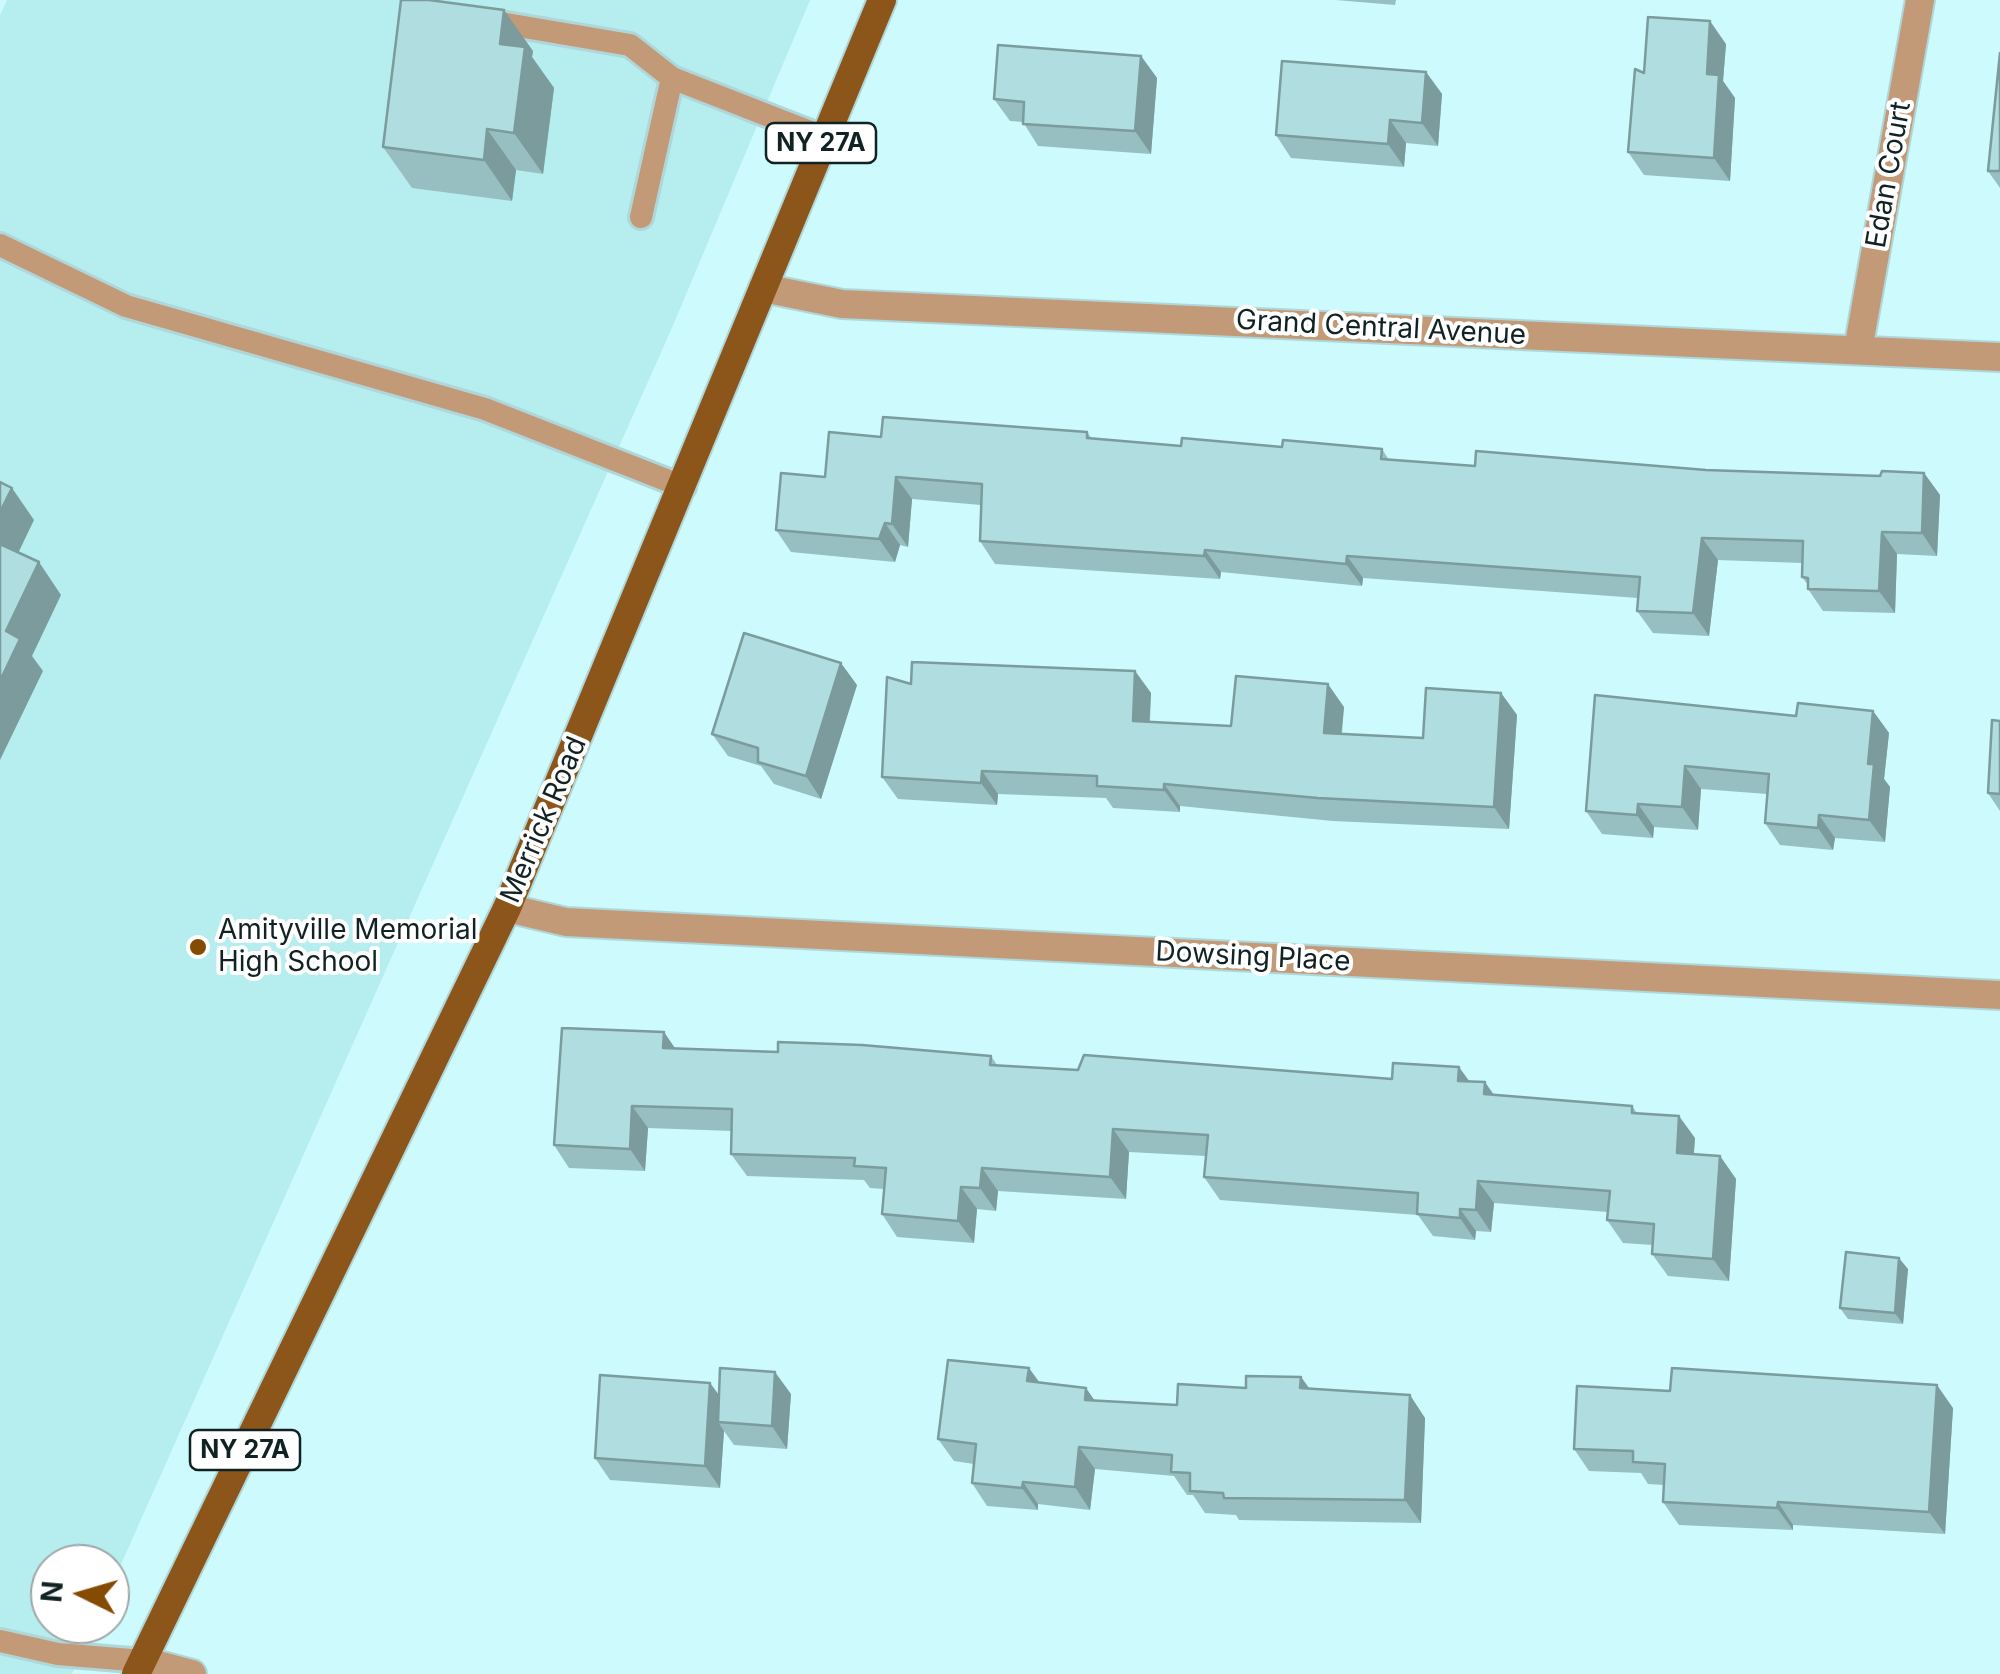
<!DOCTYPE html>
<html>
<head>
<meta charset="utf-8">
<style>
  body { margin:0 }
  #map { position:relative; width:2000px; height:1674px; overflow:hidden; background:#cdfafd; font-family:Inter,sans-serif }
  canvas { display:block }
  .north { position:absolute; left:30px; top:1544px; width:100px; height:100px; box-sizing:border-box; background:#fff; border:2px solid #a0a7a7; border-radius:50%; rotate:275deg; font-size:28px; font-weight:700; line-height:40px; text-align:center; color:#112223 }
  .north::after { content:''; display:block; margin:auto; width:35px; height:45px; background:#854b00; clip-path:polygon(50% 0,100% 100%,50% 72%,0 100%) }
</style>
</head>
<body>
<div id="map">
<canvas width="2000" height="1674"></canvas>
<div class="north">N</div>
</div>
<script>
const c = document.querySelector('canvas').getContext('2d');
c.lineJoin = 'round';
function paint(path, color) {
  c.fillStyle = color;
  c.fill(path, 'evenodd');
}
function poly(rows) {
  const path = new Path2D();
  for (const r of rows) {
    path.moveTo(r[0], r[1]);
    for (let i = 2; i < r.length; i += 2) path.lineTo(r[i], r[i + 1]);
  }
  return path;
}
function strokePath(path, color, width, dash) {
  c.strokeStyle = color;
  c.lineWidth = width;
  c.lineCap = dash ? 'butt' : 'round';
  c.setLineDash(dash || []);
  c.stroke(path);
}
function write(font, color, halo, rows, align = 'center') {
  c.font = font + ' Inter,sans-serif';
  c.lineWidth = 8;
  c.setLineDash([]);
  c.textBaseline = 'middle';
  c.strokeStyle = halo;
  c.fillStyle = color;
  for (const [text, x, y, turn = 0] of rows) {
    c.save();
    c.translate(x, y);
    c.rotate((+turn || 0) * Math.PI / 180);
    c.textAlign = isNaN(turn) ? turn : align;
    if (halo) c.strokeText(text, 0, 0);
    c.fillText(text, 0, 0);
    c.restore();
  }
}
const built = poly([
  [7,0,810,0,671,330,110,1589,110,1564,50,1564,50,1624,94,1624,72,1674,0,1674,0,15]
]);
const service = poly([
  [489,21,630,45,672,78],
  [641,217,672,78,823,137],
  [0,245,126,306,485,409,684,487],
  [0,1641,58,1654,143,1661]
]);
const minor = poly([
  [763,288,842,304,2000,357],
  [1858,350,1920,0],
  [507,908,566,922,2000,995],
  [143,1661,192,1674]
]);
const primary = poly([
  [136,1674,507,908,882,0]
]);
const wall = poly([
  [1336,0,1396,0,1395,5],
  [1726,44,1723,81,1735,98,1730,181,1644,175,1628,152,1644,73],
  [533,51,532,57,554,88,543,174,516,170,512,201,412,188,383,147],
  [2000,53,2000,188,1988,171],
  [1141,56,1157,78,1151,154,1038,146,1023,122,1010,121,994,99],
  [1426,72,1442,94,1438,146,1406,143,1404,167,1291,158,1276,135],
  [1087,432,1092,439,1181,446,1382,449,1389,460,1475,466,1706,470,1880,476,1924,473,1940,495,1937,556,1897,554,1895,613,1823,611,1808,589,1808,585,1802,577,1803,563,1718,560,1709,636,1653,633,1637,611,1638,598,1363,578,1362,586,1221,572,1220,579,995,564,980,541,981,505,912,499,908,547,900,545,895,562,791,552,776,530,825,477,881,437],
  [1135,671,1151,693,1150,722,1231,726,1344,707,1342,734,1423,738,1501,693,1517,715,1509,829,1333,821,1180,806,1180,812,1113,808,1106,798,998,794,997,805,898,799,882,777,911,684],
  [857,685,821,799,774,784,761,766,728,756,712,734],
  [1873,711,1889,733,1884,779,1890,787,1885,842,1835,838,1833,850,1780,845,1765,823,1767,794,1701,789,1698,830,1654,827,1653,838,1602,834,1586,811,1796,716],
  [2000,721,2000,811,1988,793],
  [675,1048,778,1052,991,1056,997,1065,1078,1070,1469,1081,1494,1095,1632,1106,1637,1113,1695,1138,1694,1154,1720,1156,1736,1179,1729,1281,1668,1276,1652,1254,1653,1245,1623,1243,1607,1220,1608,1212,1494,1203,1491,1232,1476,1231,1475,1240,1433,1236,1418,1215,1220,1200,1204,1177,1206,1156,1129,1152,1126,1199,998,1191,996,1211,977,1209,974,1243,897,1237,882,1214,884,1189,870,1188,864,1180,747,1176,731,1154,732,1131,648,1128,645,1171,569,1168,554,1145],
  [1908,1269,1903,1324,1848,1319,1840,1308],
  [1301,1377,1310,1389,1425,1418,1421,1523,1239,1520,1236,1515,1205,1513,1193,1495,1187,1495,1174,1476,1095,1469,1090,1510,1038,1504,1038,1510,987,1506,972,1483,974,1464,954,1461,938,1439,1039,1382,1095,1401,1177,1405,1246,1388],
  [710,1383,719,1395,791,1394,787,1449,734,1445,724,1431,720,1488,610,1480,595,1458],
  [1953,1408,1945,1534,1793,1525,1793,1530,1679,1525,1663,1502,1664,1485,1648,1484,1641,1473,1589,1471,1574,1449]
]);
const shadedWall = poly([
  [504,10,533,51,532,57,554,88,543,174,514,133,500,44],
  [1710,21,1726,44,1723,81,1735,98,1730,181,1714,158,1707,74],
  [1141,56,1157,78,1151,154,1135,131],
  [1426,72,1442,94,1438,146,1422,123],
  [1390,120,1406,143,1404,167,1388,144],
  [487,129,516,170,512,201,484,160],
  [1924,473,1940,495,1937,556,1922,533],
  [896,477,912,499,908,547,892,524],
  [12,488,34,520,10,570,0,556,0,512],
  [885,523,900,545,895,562,879,539],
  [1882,532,1897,554,1895,613,1879,591],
  [1702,538,1718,560,1709,636,1693,613],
  [1205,550,1221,572,1220,579,1204,556],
  [1347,556,1363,578,1362,586,1346,564],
  [39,562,61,595,32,656,43,671,0,760,0,681,6,631],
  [841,663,857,685,821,799,806,776],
  [1135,671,1151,693,1148,744,1133,721],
  [1328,684,1344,707,1339,755,1324,733],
  [1501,693,1517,715,1509,829,1494,807],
  [1873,711,1889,733,1884,779,1890,787,1885,842,1869,820,1868,764],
  [1685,766,1701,789,1698,830,1682,807],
  [982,771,998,794,997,805,981,783],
  [1164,784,1180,806,1180,812,1164,790],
  [1638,804,1654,827,1653,838,1637,815],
  [1819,815,1835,838,1833,850,1818,828],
  [664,1032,679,1054,663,1048],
  [1459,1067,1475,1089,1458,1081],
  [1485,1082,1501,1105,1484,1094],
  [632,1106,648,1128,645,1171,630,1149],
  [1679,1116,1695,1138,1692,1175,1677,1153],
  [1113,1129,1129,1152,1126,1199,1110,1177],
  [1720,1156,1736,1179,1729,1281,1713,1259],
  [982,1168,998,1191,996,1211,980,1188],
  [1478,1181,1494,1203,1491,1232,1476,1210],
  [961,1187,977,1209,974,1243,958,1221],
  [1460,1209,1476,1231,1475,1240,1460,1218],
  [1899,1258,1908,1269,1903,1324,1895,1313],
  [1029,1368,1045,1390,1027,1381],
  [775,1372,791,1394,787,1449,772,1426],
  [1301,1377,1317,1400,1300,1388],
  [710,1383,726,1405,718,1422,724,1431,720,1488,705,1466],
  [1937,1385,1953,1408,1945,1534,1929,1512],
  [1086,1388,1102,1411,1085,1400],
  [1410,1395,1425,1418,1421,1523,1405,1500],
  [1079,1447,1095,1469,1090,1510,1075,1487],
  [1023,1482,1038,1504,1038,1510,1022,1488],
  [1778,1502,1793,1525,1793,1530,1777,1508]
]);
const building = poly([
  [401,0,429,0,504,10,500,44,525,47,514,133,487,129,484,160,383,147,401,0],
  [1648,17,1710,21,1707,74,1719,75,1714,158,1628,152,1635,69,1644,73,1648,17],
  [998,45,1141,56,1135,131,1023,124,1024,102,994,99,998,45],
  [2000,53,2000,171,1988,171,2000,53],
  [1282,61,1426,72,1422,123,1390,120,1388,144,1276,135,1282,61],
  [883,417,1087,432,1087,438,1181,446,1182,438,1282,447,1283,440,1382,449,1381,459,1475,466,1476,451,1706,470,1880,476,1882,471,1924,473,1922,533,1882,532,1879,591,1808,589,1808,578,1802,577,1803,541,1702,538,1693,613,1637,611,1640,577,1347,556,1346,564,1205,550,1204,556,980,541,982,484,896,477,892,524,885,523,879,539,776,530,781,473,825,477,829,432,881,437,883,417],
  [0,482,12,488,0,512,0,482],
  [0,544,39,562,6,631,20,639,0,681,0,544],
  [744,633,841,663,806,776,758,762,758,748,712,734,744,633],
  [912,662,1135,671,1133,721,1231,726,1236,676,1328,684,1324,733,1423,738,1426,688,1501,693,1494,807,1318,798,1164,784,1164,790,1097,786,1097,776,982,771,981,783,882,777,887,677,911,684,912,662],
  [1595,695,1796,716,1798,703,1873,711,1868,764,1874,764,1869,820,1819,815,1818,828,1765,823,1769,774,1685,766,1682,807,1638,804,1637,815,1586,811,1595,695],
  [1992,720,2000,721,2000,794,1988,793,1992,720],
  [562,1028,664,1032,663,1048,778,1052,778,1042,862,1045,991,1056,990,1065,1078,1070,1084,1055,1392,1079,1393,1063,1459,1067,1458,1081,1485,1082,1484,1094,1632,1106,1632,1113,1679,1116,1677,1153,1720,1156,1713,1259,1652,1254,1654,1224,1607,1220,1610,1191,1478,1181,1476,1210,1460,1209,1460,1218,1417,1214,1418,1193,1204,1177,1208,1135,1113,1129,1110,1177,982,1168,980,1188,961,1187,958,1221,882,1214,886,1168,854,1166,855,1158,731,1154,732,1109,632,1106,630,1149,554,1145,562,1028],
  [1846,1252,1899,1258,1895,1313,1840,1308,1846,1252],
  [948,1360,1029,1368,1027,1381,1086,1388,1085,1400,1177,1405,1178,1384,1246,1388,1246,1376,1301,1377,1300,1388,1410,1395,1405,1500,1224,1498,1223,1493,1190,1491,1190,1473,1171,1472,1172,1455,1079,1447,1075,1487,1023,1482,1022,1488,972,1483,976,1444,938,1439,948,1360],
  [720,1368,775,1372,772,1426,718,1422,720,1368],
  [1672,1368,1937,1385,1929,1512,1778,1502,1777,1508,1663,1502,1665,1464,1633,1462,1633,1451,1574,1449,1577,1386,1670,1391,1672,1368],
  [600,1375,710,1383,705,1466,595,1458,600,1375]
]);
const markers = [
  [198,947,10,"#854b00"]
];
const shields = [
  [821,143,110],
  [245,1450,110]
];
const shieldNames = [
  ["NY 27A",821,143],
  ["NY 27A",245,1450]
];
const streetNames = [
  ["Edan Court",1889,175,-80],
  ["Grand Central Avenue",1381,328,3],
  ["Merrick Road",544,820,-67],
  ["Dowsing Place",1253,957,3]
];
const poiNames = [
  ["Amityville Memorial",218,931],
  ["High School",218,963]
];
paint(built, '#b6edef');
strokePath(service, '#afd7da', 28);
strokePath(minor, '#afd7da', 32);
strokePath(primary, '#afd7da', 32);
strokePath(service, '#c29a78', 22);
strokePath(minor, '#c29a78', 28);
strokePath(primary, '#8c551a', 28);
paint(wall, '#97bec0');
paint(shadedWall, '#7b9b9c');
paint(building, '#b0dddf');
strokePath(building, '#7b9b9c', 2.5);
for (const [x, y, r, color] of markers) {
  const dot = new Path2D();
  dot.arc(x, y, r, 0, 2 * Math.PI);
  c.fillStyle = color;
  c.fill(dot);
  strokePath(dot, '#fff', 4);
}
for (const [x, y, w] of shields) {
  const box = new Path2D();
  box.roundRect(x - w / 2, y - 20, w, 40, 8);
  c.fillStyle = '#fff';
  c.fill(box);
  strokePath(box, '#112223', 2.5);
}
write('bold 25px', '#112223', null, shieldNames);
write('28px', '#112223', '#fff', streetNames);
write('28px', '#112223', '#fff', poiNames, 'left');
</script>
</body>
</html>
